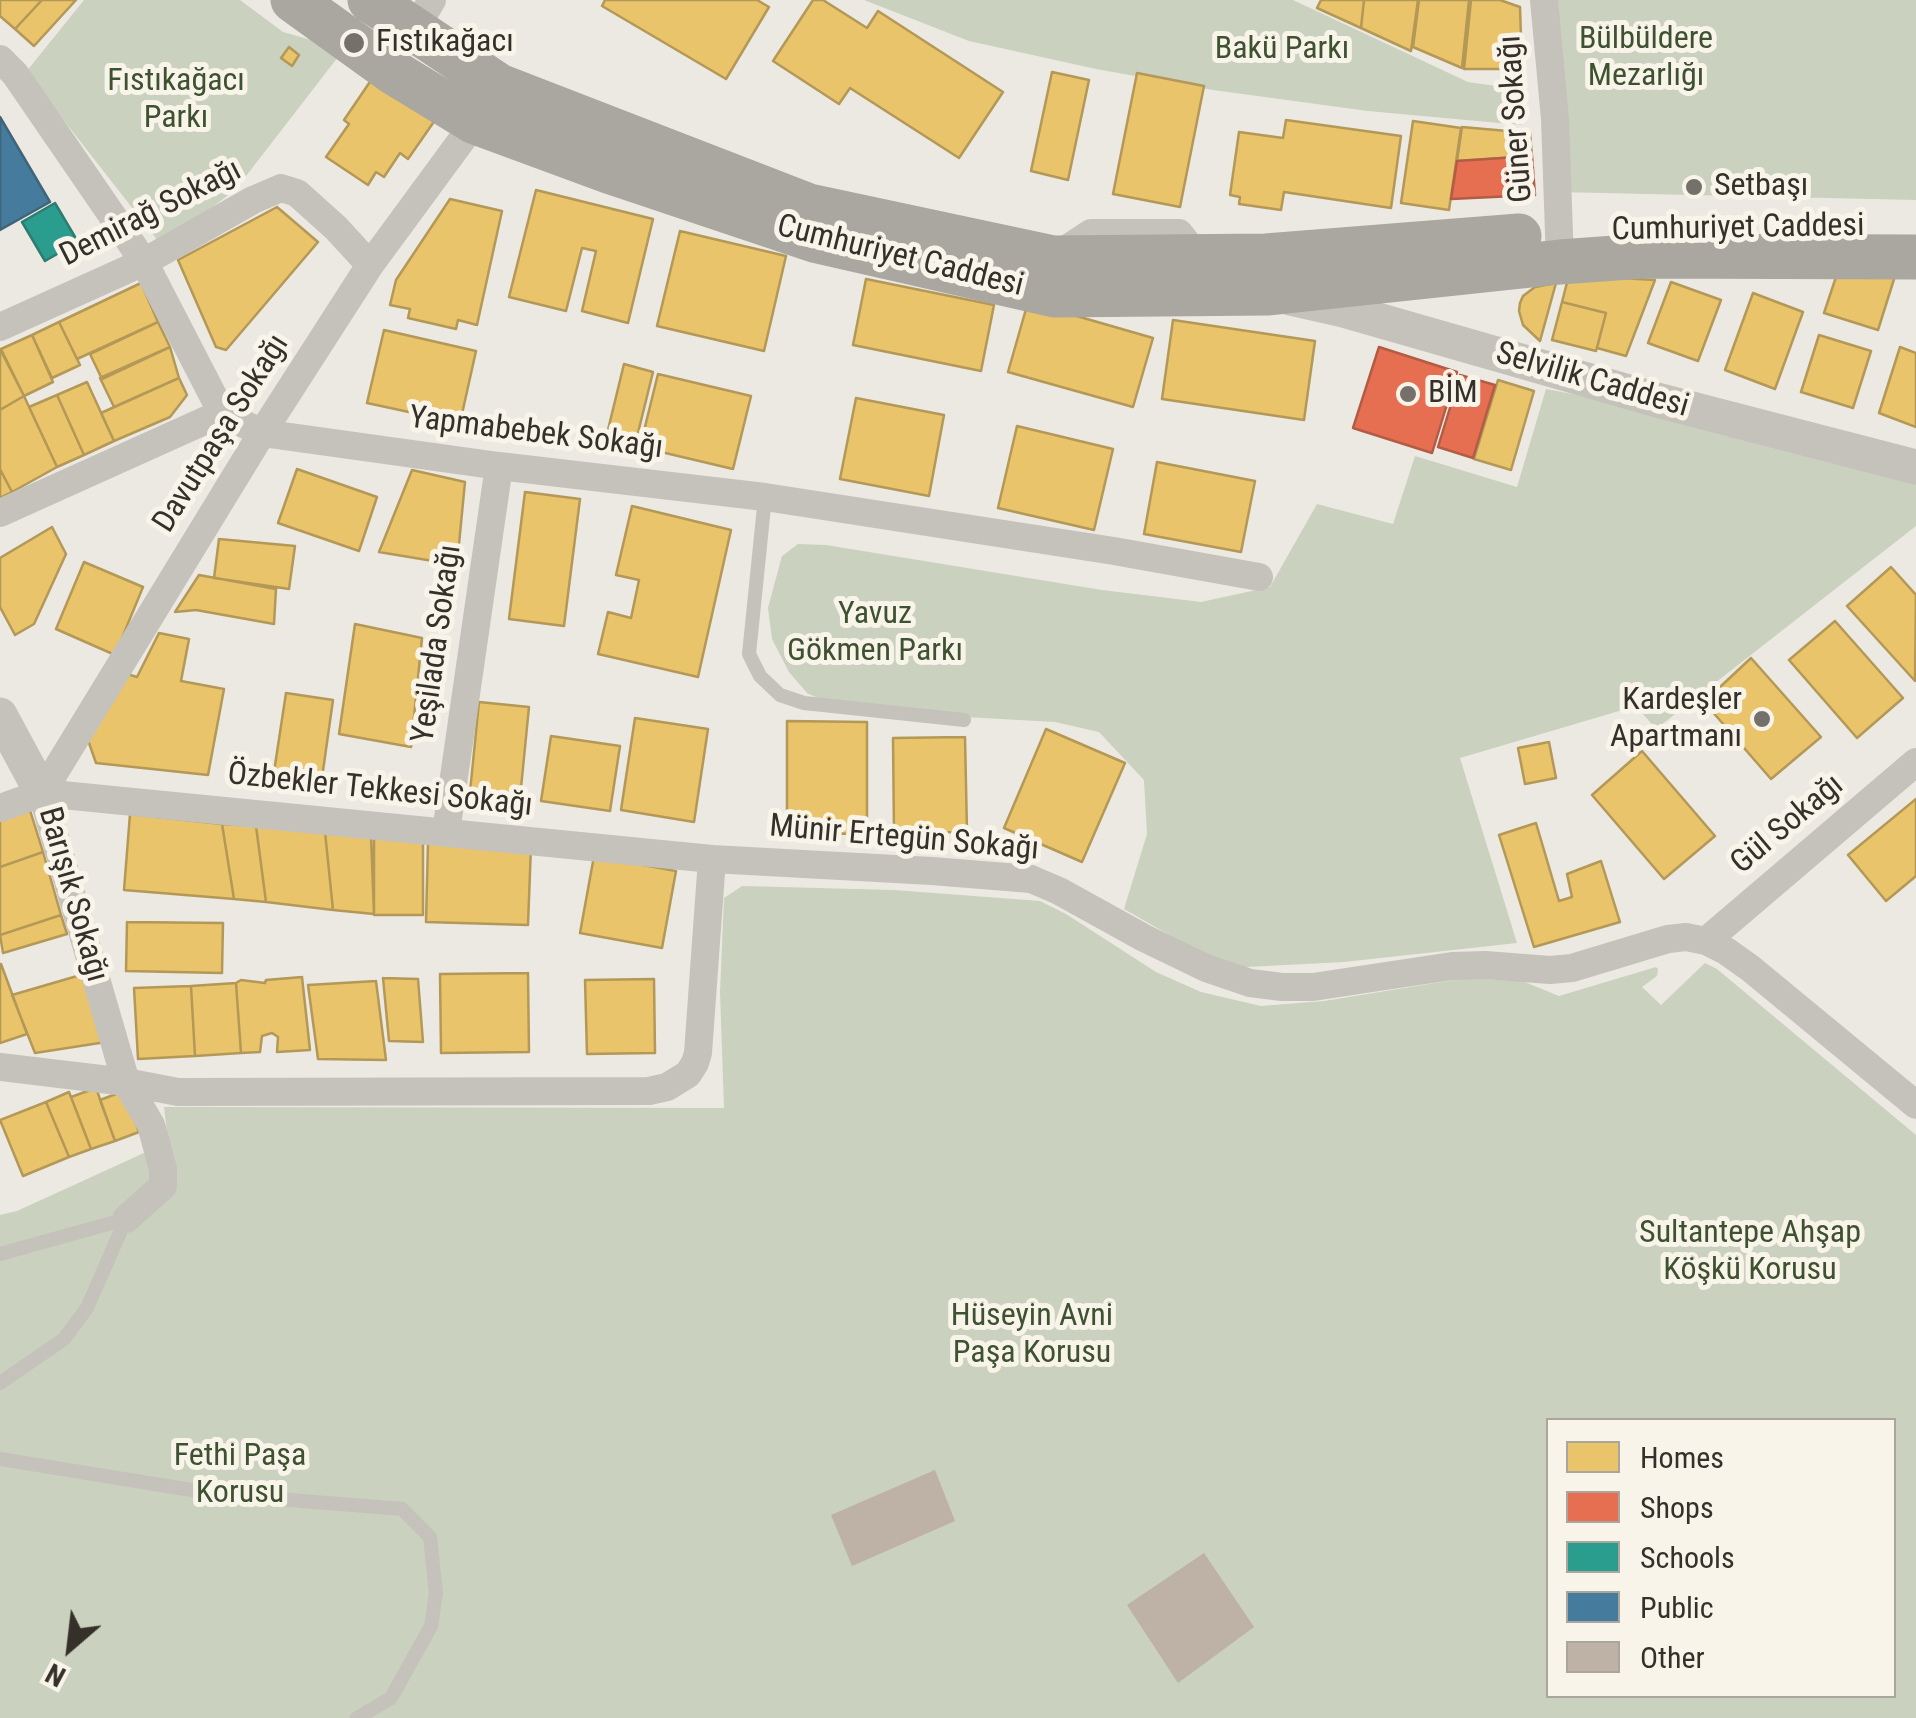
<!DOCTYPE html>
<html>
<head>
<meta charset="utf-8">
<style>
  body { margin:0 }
  #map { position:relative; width:1916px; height:1718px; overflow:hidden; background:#ece9e2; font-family:"Roboto Condensed",sans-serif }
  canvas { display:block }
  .legend { position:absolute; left:1546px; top:1418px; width:350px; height:280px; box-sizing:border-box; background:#f8f4ea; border:2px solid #aaa69d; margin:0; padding:12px 18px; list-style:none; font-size:30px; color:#35302a }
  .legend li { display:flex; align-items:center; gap:20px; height:50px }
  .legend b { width:50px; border:2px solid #aaa69d }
  .north { position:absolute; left:20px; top:1598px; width:100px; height:100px; -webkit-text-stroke:8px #f8f4ea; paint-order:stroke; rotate:208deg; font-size:28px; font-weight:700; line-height:40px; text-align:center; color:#35302a }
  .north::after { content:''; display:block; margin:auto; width:35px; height:45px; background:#35302a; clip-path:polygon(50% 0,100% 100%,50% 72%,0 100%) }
</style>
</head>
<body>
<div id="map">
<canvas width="1916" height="1718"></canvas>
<ul class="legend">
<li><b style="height:28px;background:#e9c46a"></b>Homes</li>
<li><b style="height:28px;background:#e76f51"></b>Shops</li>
<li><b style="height:28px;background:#2a9d8f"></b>Schools</li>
<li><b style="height:28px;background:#457b9d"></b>Public</li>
<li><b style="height:28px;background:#beb1a6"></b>Other</li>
</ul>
<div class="north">N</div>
</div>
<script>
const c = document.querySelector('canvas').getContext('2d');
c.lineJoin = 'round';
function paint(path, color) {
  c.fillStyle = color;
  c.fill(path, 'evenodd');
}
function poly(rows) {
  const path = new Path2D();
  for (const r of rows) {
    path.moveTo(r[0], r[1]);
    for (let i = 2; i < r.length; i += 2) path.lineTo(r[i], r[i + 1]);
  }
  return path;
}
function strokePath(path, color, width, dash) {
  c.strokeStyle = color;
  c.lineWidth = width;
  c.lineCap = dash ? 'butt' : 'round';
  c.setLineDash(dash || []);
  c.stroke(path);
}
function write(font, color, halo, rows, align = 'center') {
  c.font = font + ' "Roboto Condensed",sans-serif';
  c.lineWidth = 10;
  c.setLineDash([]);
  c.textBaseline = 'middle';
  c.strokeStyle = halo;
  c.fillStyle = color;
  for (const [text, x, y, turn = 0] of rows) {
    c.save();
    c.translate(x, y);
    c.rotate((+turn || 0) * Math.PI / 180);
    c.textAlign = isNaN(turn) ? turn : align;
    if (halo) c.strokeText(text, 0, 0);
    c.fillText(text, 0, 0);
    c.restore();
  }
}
const green = poly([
  [84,0,240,0,283,32,311,40,338,57,236,189,162,246,26,72],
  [864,0,1293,0,1468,82,1517,89,1521,125,1368,111,1213,90,1096,69,969,41],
  [1555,0,1916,0,1916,200,1558,192],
  [1546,389,1916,459,1916,526,1656,729,1636,706,1460,758,1517,943,1344,962,1227,968,1124,909,1147,834,1144,780,1099,732,1055,722,875,712,839,708,807,693,789,672,772,639,768,608,776,578,782,556,798,544,826,545,1102,590,1201,602,1270,587,1317,504,1393,524,1415,456,1517,487],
  [742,886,894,890,1040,901,1066,914,1156,972,1201,992,1261,1006,1324,1001,1466,978,1522,981,1559,996,1656,967,1658,969,1657,976,1642,987,1661,1005,1705,963,1717,969,1916,1135,1916,1718,0,1718,0,1215,17,1211,168,1142,164,1107,724,1108,720,992,724,898],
  [1548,1420,1894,1420,1894,1696,1548,1696]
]);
const homes = poly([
  [0,0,42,0,15,29,0,16,0,0],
  [42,0,76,0,34,46,15,29,42,0],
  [605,0,757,0,769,7,726,79,602,6,605,0],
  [813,0,823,0,867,28,878,11,1003,92,959,158,850,88,839,104,773,61,813,0],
  [1321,0,1364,0,1361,28,1317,8,1321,0],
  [1364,0,1418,0,1411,51,1361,28,1364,0],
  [1419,0,1469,0,1462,68,1413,47,1419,0],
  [1471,0,1500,0,1520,7,1522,69,1464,69,1471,0],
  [289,47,299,55,292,66,281,58,289,47],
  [378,70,440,113,408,159,400,153,384,177,376,172,368,185,326,157,349,124,344,120,378,70],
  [1052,72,1089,80,1068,180,1031,171,1052,72],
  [1137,73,1204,86,1180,207,1113,194,1137,73],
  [1286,120,1401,136,1391,208,1284,192,1281,210,1239,204,1240,197,1230,195,1239,132,1283,138,1286,120],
  [1413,121,1461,128,1449,210,1401,203,1413,121],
  [1462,127,1530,133,1532,156,1457,161,1462,127],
  [536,190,653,219,628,323,582,311,596,251,582,248,566,311,509,297,536,190],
  [450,199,502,211,477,325,458,320,456,329,408,318,410,309,390,305,396,280,450,199],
  [277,207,318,242,226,350,216,347,178,260,277,207],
  [680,231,786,256,764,351,657,326,680,231],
  [1842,259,1895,276,1878,330,1824,313,1842,259],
  [1569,275,1655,280,1626,356,1597,348,1606,313,1562,302,1569,275],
  [866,279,994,305,981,371,853,345,866,279],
  [1671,282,1721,300,1698,361,1648,343,1671,282],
  [141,283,158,322,77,359,59,322,141,283],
  [1556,283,1540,341,1523,325,1519,311,1520,303,1523,296,1535,287,1556,283],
  [1753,293,1803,312,1775,389,1725,370,1753,293],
  [1028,302,1153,338,1133,407,1008,372,1028,302],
  [1562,302,1606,313,1596,351,1552,340,1562,302],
  [1173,320,1315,341,1304,420,1162,399,1173,320],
  [59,322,80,365,52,378,32,335,59,322],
  [158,322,170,347,102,379,90,354,158,322],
  [384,330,476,351,460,423,367,403,384,330],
  [32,335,53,382,24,396,1,349,32,335],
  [1819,335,1871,351,1853,408,1801,392,1819,335],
  [170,347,179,378,114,407,100,378,170,347],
  [1900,347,1916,353,1916,427,1879,413,1900,347],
  [0,349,24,396,0,410,0,349],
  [624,364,653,372,635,445,606,438,624,364],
  [658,374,751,396,733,469,640,447,658,374],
  [179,378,187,395,170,417,114,441,101,413,179,378],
  [1498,380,1534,391,1511,470,1474,459,1498,380],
  [87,382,114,441,84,455,57,395,87,382],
  [57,395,84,455,57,467,29,407,57,395],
  [24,396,57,467,12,492,0,469,0,410,24,396],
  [856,398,944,415,929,496,840,479,856,398],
  [1017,426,1113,449,1094,530,998,508,1017,426],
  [1157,462,1255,481,1241,552,1144,534,1157,462],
  [0,469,12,492,0,498,0,469],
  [297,469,377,497,359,551,278,523,297,469],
  [412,470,465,482,457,565,379,552,412,470],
  [525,492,580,499,564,626,509,619,525,492],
  [632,506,731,530,698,677,598,654,608,612,631,618,639,580,616,575,632,506],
  [52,527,66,554,34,624,15,635,0,607,0,558,52,527],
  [219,539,295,546,289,589,214,578,219,539],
  [84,562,143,587,115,655,56,629,84,562],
  [1891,567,1916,595,1915,681,1847,606,1891,567],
  [199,575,276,589,274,624,196,610,175,612,199,575],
  [1835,621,1903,698,1857,738,1789,660,1835,621],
  [355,624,422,638,411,747,339,734,355,624],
  [159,633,189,639,181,681,224,689,208,775,96,763,88,740,127,674,137,677,159,633],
  [1751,658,1821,737,1771,779,1704,702,1751,658],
  [286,693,333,700,320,792,272,785,286,693],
  [479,702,529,707,520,798,470,792,479,702],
  [635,718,708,729,694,822,621,810,635,718],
  [787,721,867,722,867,834,787,833,787,721],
  [1046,729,1125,763,1082,862,1004,828,1046,729],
  [551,736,620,746,610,811,541,801,551,736],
  [965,737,967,832,894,833,893,738,965,737],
  [1549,742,1556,778,1525,784,1518,748,1549,742],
  [1642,751,1715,836,1664,879,1592,795,1642,751],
  [1916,799,1916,876,1886,901,1848,855,1916,799],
  [29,807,43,852,0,867,0,818,29,807],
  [130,814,222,824,234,899,124,890,130,814],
  [1536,823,1559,901,1572,897,1567,874,1601,861,1620,922,1534,947,1499,835,1536,823],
  [222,824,256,826,266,902,234,899,222,824],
  [256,826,325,832,333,910,266,902,256,826],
  [325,832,371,836,374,914,333,910,325,832],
  [423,835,423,915,374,915,374,836,423,835],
  [428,843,531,846,528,925,426,922,428,843],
  [43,852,61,915,0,935,0,867,43,852],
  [594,856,676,871,662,948,580,933,594,856],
  [61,915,67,934,3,953,0,935,61,915],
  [127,922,223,923,222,973,126,971,127,922],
  [1,964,27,1034,0,1043,0,965,1,964],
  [528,973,529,1052,441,1053,440,974,528,973],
  [84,974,106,1042,35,1053,12,995,84,974],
  [302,977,310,1050,277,1052,278,1037,272,1033,262,1036,260,1052,241,1053,236,983,241,980,265,983,266,980,302,977],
  [383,978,418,979,423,1042,389,1041,383,978],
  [654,979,655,1053,587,1054,585,980,654,979],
  [376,981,386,1060,318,1059,308,985,376,981],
  [236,983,241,1053,195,1056,191,986,236,983],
  [191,986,195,1056,138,1059,134,988,191,986],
  [96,1088,115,1141,91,1149,71,1097,96,1088],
  [124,1091,139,1132,115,1141,100,1100,124,1091],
  [69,1092,91,1149,69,1157,46,1102,69,1092],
  [46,1102,69,1157,23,1176,0,1120,46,1102]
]);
const shops = poly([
  [1532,156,1535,195,1451,199,1457,161,1532,156],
  [1379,347,1457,372,1432,453,1353,428,1379,347],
  [1460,375,1495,385,1473,458,1438,447,1460,375]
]);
const schools = poly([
  [55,203,78,242,45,261,22,222,55,203]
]);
const public = poly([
  [0,117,50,202,0,230,0,117]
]);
const building = poly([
  [935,1470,955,1521,852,1566,831,1515],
  [1204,1553,1254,1627,1178,1683,1127,1605]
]);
const service = poly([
  [765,497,749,654,760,676,780,695,804,703,964,720],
  [0,1254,126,1219],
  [0,1383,64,1339,87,1308,126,1219],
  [0,1459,216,1494,402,1509,430,1537,436,1593,431,1626,391,1698,357,1718]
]);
const minor = poly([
  [1544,0,1555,119,1560,262],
  [414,31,432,0],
  [0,59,15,74,144,262,222,413,262,433,499,466,765,497,1114,551,1259,577],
  [1059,254,1091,233,1179,233,1199,258],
  [0,327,144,262,253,200,281,188,297,193,336,228,370,265],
  [0,513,222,413],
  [42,793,262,433,370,265,475,122],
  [42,793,126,1082,151,1125,163,1169,163,1186,126,1219],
  [0,808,42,793,712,859],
  [446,832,499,466],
  [1706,941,1916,762],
  [0,1067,126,1082,178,1092,649,1091,667,1087,688,1074,695,1063,698,1053,712,859,932,871,1031,879,1059,891,1144,938,1206,968,1250,983,1282,987,1313,987,1452,966,1485,965,1550,970,1572,968,1668,939,1686,937,1706,941,1726,951,1750,968,1916,1105]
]);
const tertiary = poly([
  [1290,298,1343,310,1657,400,1916,467],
  [0,715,42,793]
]);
const primary = poly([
  [293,0,393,72,475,122,608,171,814,240,1055,295,1269,293,1560,262,1643,256,1916,257],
  [370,0,499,86,809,206,1053,258,1266,256,1519,236]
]);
const markers = [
  [354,43,12,"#75716a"],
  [1694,187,10,"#75716a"],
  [1408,394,10,"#75716a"],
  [1762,719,10,"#75716a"]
];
const parkNames = [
  ["Bülbüldere",1646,40],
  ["Mezarlığı",1646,77],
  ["Bakü Parkı",1282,50],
  ["Fıstıkağacı",176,82],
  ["Parkı",176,119],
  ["Yavuz",875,615],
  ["Gökmen Parkı",875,652],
  ["Sultantepe Ahşap",1750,1234],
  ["Köşkü Korusu",1750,1271],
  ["Hüseyin Avni",1032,1317],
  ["Paşa Korusu",1032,1354],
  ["Fethi Paşa",240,1457],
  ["Korusu",240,1494]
];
const poiNames = [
  ["Fıstıkağacı",376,43],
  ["Setbaşı",1714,187],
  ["BİM",1428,394],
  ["Kardeşler",1742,701,"right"],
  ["Apartmanı",1742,738,"right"]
];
const streetNames = [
  ["Güner Sokağı",1517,119,-94],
  ["Demirağ Sokağı",151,214,-27],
  ["Cumhuriyet Caddesi",1738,229,-1],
  ["Cumhuriyet Caddesi",900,257,14],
  ["Selvilik Caddesi",1592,381,16],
  ["Davutpaşa Sokağı",222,434,-58],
  ["Yapmabebek Sokağı",536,434,7],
  ["Yeşilada Sokağı",438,644,-82],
  ["Özbekler Tekkesi Sokağı",380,791,6],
  ["Gül Sokağı",1788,825,-40],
  ["Münir Ertegün Sokağı",904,839,5],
  ["Barışık Sokağı",72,895,74]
];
paint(green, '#cad1be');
paint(homes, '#e9c46a');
strokePath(homes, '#b39857', 2.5);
paint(shops, '#e76f51');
strokePath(shops, '#b25c45', 2.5);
paint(schools, '#2a9d8f');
strokePath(schools, '#2d7c71', 2.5);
paint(public, '#457b9d');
strokePath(public, '#40647a', 2.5);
paint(building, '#beb1a6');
strokePath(service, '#c5c2bc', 14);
strokePath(minor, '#c5c2bc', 28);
strokePath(tertiary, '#c5c2bc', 35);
strokePath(primary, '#aaa6a0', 45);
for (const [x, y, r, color] of markers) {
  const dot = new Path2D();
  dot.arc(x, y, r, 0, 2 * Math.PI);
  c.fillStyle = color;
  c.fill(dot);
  strokePath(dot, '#f8f4ea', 4);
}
write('32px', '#3e5130', '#f8f4ea', parkNames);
write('32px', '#35302a', '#f8f4ea', poiNames, 'left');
write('32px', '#35302a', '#f8f4ea', streetNames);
</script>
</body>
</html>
